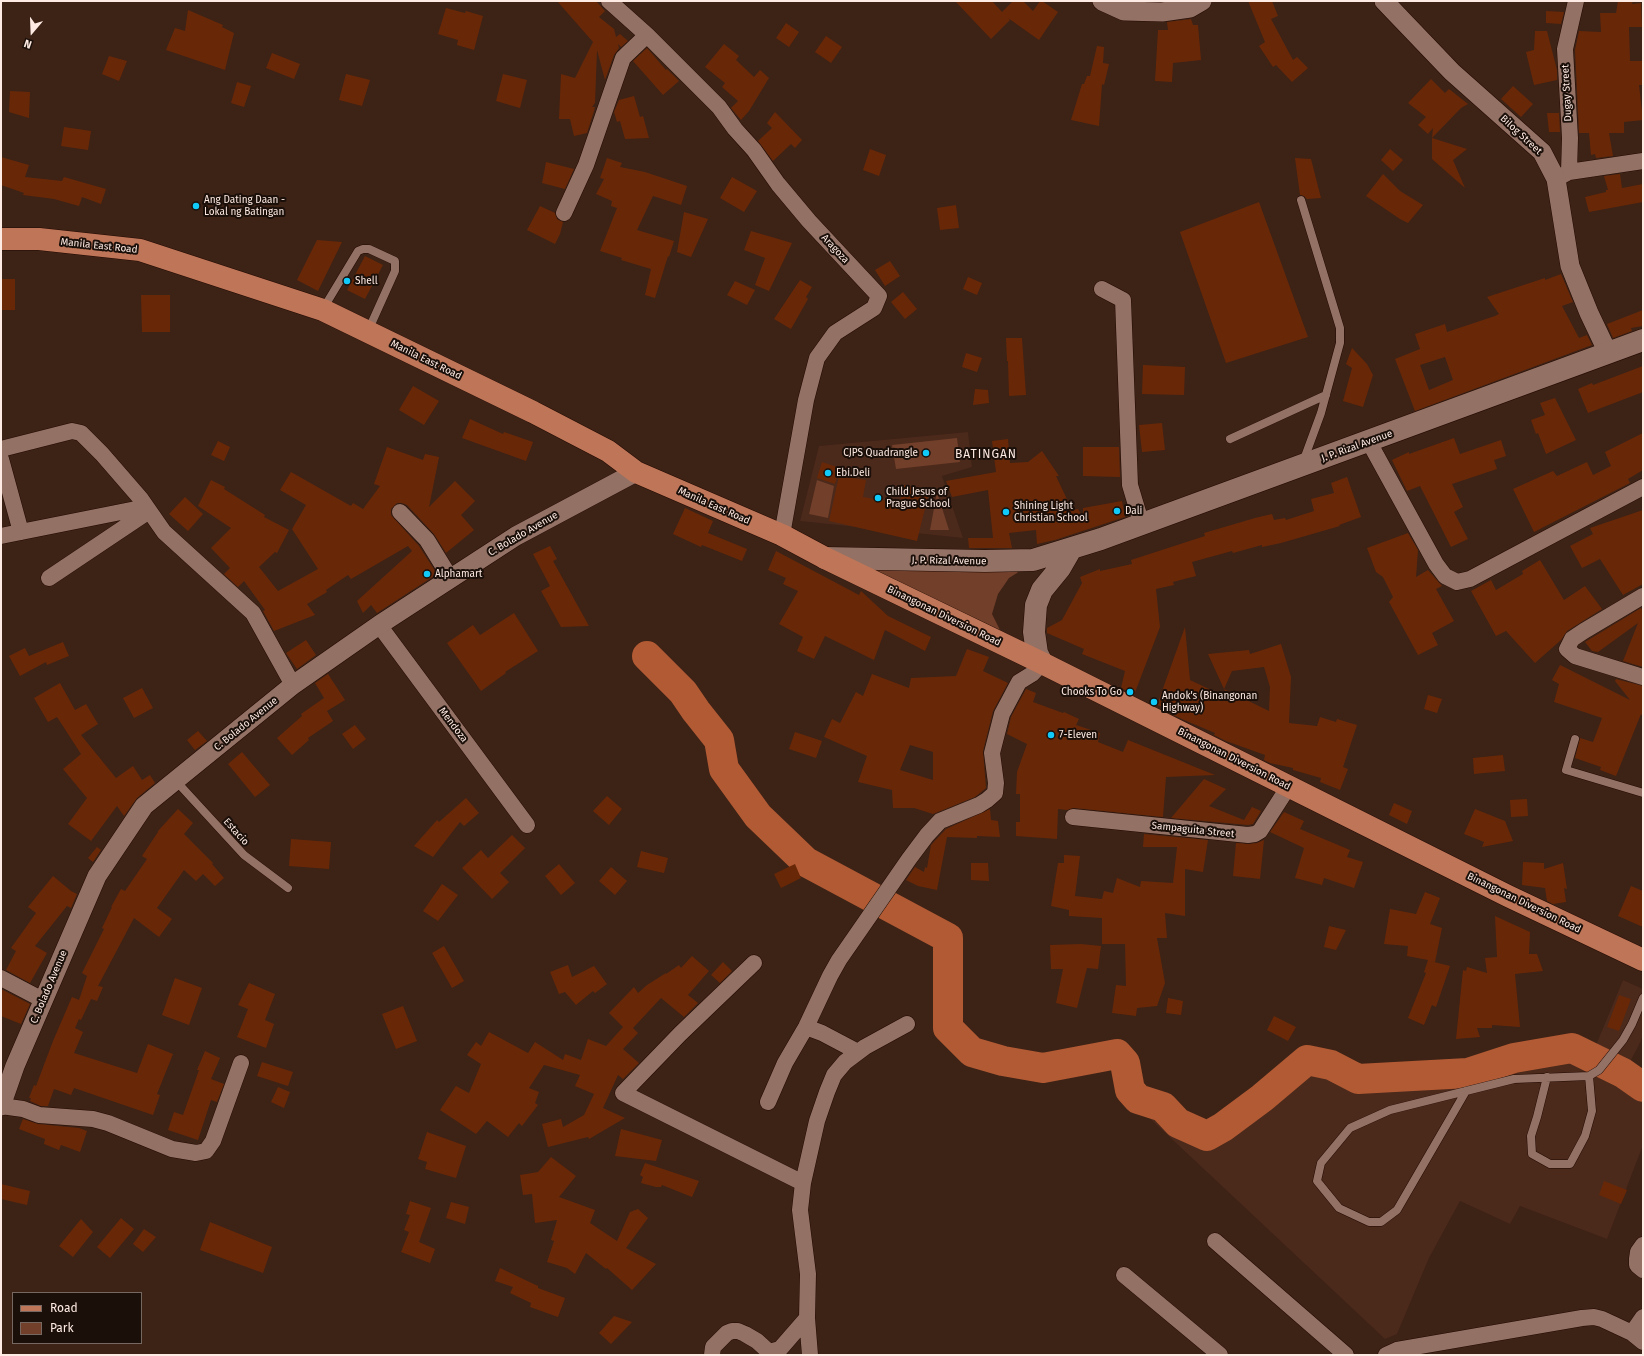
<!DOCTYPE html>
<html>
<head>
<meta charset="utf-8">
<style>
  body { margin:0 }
  #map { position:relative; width:1644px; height:1356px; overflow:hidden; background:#3d2216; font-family:"Fira Sans",sans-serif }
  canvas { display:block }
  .frame { position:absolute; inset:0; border:2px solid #feebe3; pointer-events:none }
  .legend { position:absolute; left:12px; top:1292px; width:130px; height:52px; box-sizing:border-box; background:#1b0f0a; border:1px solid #766761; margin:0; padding:5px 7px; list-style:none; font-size:12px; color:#feebe3 }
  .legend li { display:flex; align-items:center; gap:8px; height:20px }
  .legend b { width:20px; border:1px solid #766761 }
  .north { position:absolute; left:12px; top:12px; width:40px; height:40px; -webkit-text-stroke:3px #1b0f0a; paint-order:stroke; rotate:199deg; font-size:11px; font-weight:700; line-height:16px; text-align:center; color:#feebe3 }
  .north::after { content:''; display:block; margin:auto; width:14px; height:18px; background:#feebe3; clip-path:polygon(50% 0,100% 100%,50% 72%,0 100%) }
</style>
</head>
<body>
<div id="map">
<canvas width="1644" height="1356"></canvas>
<div class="frame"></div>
<ul class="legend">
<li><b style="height:5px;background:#bf7658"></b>Road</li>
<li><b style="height:11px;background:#713f2a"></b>Park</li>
</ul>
<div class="north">N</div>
</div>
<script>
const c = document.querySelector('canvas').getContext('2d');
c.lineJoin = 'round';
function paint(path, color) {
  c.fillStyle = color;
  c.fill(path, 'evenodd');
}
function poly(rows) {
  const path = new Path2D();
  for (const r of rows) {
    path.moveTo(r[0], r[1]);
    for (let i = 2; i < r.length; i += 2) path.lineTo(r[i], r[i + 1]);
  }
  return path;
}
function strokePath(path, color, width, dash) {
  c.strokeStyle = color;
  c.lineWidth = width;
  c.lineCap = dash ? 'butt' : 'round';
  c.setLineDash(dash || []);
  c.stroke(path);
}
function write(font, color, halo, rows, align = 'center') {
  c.font = font + ' "Fira Sans",sans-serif';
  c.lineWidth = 4;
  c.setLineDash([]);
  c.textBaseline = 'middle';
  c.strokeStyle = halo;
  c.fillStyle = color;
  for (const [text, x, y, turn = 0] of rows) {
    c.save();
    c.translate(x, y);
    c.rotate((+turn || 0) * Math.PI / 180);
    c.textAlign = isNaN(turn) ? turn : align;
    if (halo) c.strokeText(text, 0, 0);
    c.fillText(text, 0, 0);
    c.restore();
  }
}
const built = poly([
  [968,432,972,467,942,476,963,538,800,521,819,446],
  [1623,980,1643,989,1643,1036,1637,1049,1617,1085,1643,1097,1643,1145,1607,1239,1520,1206,1510,1224,1460,1201,1429,1258,1397,1334,1385,1339,1142,1111,1147,1109,1158,1112,1179,1130,1201,1145,1213,1146,1305,1074,1321,1069,1363,1086,1463,1079,1574,1057,1596,1045]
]);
const green = poly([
  [957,438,960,462,896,469,892,445],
  [817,480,834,486,828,518,809,514],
  [937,492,949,530,930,530],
  [853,560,1028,560,1017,573,1009,578,998,594,992,614,1000,630]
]);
const river = poly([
  [647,656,683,692,696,711,719,740,724,769,758,816,806,862,948,938,948,1028,972,1052,1003,1061,1043,1068,1117,1054,1125,1063,1130,1090,1138,1099,1163,1107,1178,1123,1207,1136,1223,1127,1262,1098,1307,1060,1331,1065,1358,1079,1468,1073,1514,1058,1572,1048,1623,1073,1643,1087]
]);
const building = poly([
  [557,1,596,1,605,11,599,17,614,29,616,37,620,34,628,41,621,47,618,44,619,48,614,55,605,80,597,50,595,103,592,107,595,107,594,111,587,133,574,136,570,119,559,119,561,74,575,78,593,42],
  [955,1,992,1,1002,12,1013,1,1023,1,1033,11,1040,1,1042,1,1058,12,1039,40,1008,18,1010,20,991,39],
  [1248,1,1272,1,1278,16,1271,19,1293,60,1297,57,1308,68,1292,82,1276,65,1273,67,1259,46,1265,42],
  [1618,1,1633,1,1632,4,1641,3,1642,27,1629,27,1630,61,1643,61,1643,85,1639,85,1643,120,1624,122,1624,133,1609,133,1613,156,1596,158,1595,154,1591,155,1589,133,1579,133,1575,50,1579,31,1601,32,1600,13,1616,13],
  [446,8,465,13,466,11,483,16,474,50,457,45,458,40,438,34],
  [188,10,223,25,222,27,234,33,225,70,166,50,175,28,185,31],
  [1546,11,1564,12,1561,24,1546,23],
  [1191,19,1193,25,1198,25,1201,60,1173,63,1172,82,1155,81,1158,30,1168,30,1167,22],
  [786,23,799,32,789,47,776,38],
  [1535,31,1547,31,1557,70,1557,80,1534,85,1526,52,1534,50],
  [826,36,842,47,831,63,815,52],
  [724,44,739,56,736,60,754,77,760,70,769,78,749,111,741,120,731,108,738,101,722,87,725,83,705,67],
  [1097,46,1104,47,1103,63,1109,64,1104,85,1102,84,1099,126,1071,120,1082,84,1084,84,1087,76,1090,76],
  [647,48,666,70,667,69,679,81,663,95,633,61],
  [272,53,300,64,294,79,266,68],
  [109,56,127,61,119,81,102,74],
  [346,74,370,80,362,106,339,100],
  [503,74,527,80,520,108,496,101],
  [1431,79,1445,93,1449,89,1468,104,1461,108,1432,138,1433,128,1428,134,1418,125,1426,117,1408,103],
  [237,82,251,86,244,107,231,103],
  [1513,86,1533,104,1521,117,1501,99],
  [10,91,30,92,29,118,9,112],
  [634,96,640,117,643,116,649,138,625,139,620,121,617,122,614,112,619,100],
  [775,112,802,140,795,148,791,144,773,161,758,141,772,128,767,123],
  [1547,113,1559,113,1560,132,1549,132],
  [64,127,91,131,88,150,61,146],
  [1432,138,1467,149,1453,160,1465,188,1432,159],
  [870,149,886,155,879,176,863,170],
  [1390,149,1403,160,1393,171,1381,160],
  [1,157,29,165,25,177,62,181,64,177,106,189,101,204,82,197,79,206,54,199,23,195,24,193,1,185],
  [607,158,622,163,620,167,645,172,687,186,681,205,653,196,637,230,674,241,669,257,668,256,655,298,645,295,651,269,621,260,622,258,600,251,617,208,611,206,612,201,596,194,604,179,600,178],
  [1295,158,1311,159,1321,198,1307,199,1304,196,1300,195],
  [546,162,574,169,565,189,542,183],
  [1383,174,1400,191,1423,205,1408,223,1400,219,1366,196],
  [1620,174,1622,188,1643,184,1643,202,1589,212,1585,197,1606,192,1606,190,1608,190,1604,176],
  [732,177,757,191,744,212,720,198],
  [1259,202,1308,337,1226,363,1180,232],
  [956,205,959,228,940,230,937,208],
  [540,206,555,213,557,219,563,222,560,234,555,244,527,230],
  [684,212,708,219,691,257,677,252],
  [751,231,792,243,769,291,755,285,765,258,744,250],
  [317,240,342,242,318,291,297,280],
  [365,256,383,265,365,299,347,290],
  [890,261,900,276,885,286,875,270],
  [1561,274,1573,302,1562,306,1579,338,1587,335,1592,345,1415,411,1395,359,1420,349,1415,334,1445,324,1447,332,1495,316,1499,314,1487,297,1545,278,1545,280],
  [1445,357,1453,380,1429,390,1420,365],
  [968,277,982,283,977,295,963,289],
  [1,279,15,279,15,310,1,310],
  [800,280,812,287,806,297,808,299,791,329,774,319],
  [735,281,755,290,747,305,727,295],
  [903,292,917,309,905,319,891,302],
  [141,295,170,295,170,332,142,332],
  [1643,310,1643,326,1631,328,1632,331,1613,338,1607,324],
  [1006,338,1022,338,1026,395,1009,396,1008,361,1007,361],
  [1352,348,1367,364,1373,375,1363,407,1343,401,1352,368,1346,364],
  [966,353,982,358,977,372,962,367],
  [1143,365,1185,367,1184,395,1142,394],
  [1643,366,1643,392,1588,413,1578,389,1592,383,1593,385],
  [413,386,439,401,424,425,399,410],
  [975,389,988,390,989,403,973,405],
  [1555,398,1576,440,1546,454,1538,433,1536,434,1531,420,1545,415,1540,403],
  [470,419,503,434,504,432,533,442,526,461,462,438],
  [1162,423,1165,450,1142,452,1139,425],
  [1643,433,1643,470,1628,479,1630,483,1534,532,1513,489,1553,471,1557,476,1587,462,1593,475,1611,466,1605,452],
  [1454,438,1460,454,1501,440,1506,456,1494,460,1497,469,1452,484,1463,507,1454,512,1468,539,1451,547,1420,486,1407,491,1392,460,1409,452,1409,454],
  [1008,439,1010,463,1028,462,1042,451,1059,476,1056,476,1072,510,1078,509,1083,517,1083,508,1122,501,1125,517,1055,540,1037,544,1036,530,1009,533,1012,548,969,548,968,538,993,538,988,490,952,497,946,481,996,472,992,441],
  [218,441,230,447,224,461,211,455],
  [387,447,423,460,425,454,439,457,429,507,455,481,475,501,461,515,474,530,446,553,434,534,407,505,402,503,397,503,391,509,391,515,419,546,437,574,377,613,371,605,363,613,357,601,412,551,408,546,351,579,348,575,326,590,327,592,307,604,315,615,274,631,263,611,265,610,244,581,238,587,226,576,224,574,230,568,211,548,231,528,198,506,211,480,225,487,224,489,265,515,264,517,289,530,277,553,275,552,259,567,278,591,318,569,292,529,306,505,280,490,291,472,351,506,353,503,363,509,380,486,374,484],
  [1083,447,1119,447,1120,477,1083,476],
  [822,462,840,468,835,484,817,478],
  [839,476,866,480,863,497,900,503,904,485,929,492,917,541,829,521],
  [1347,477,1361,517,1339,525,1340,526,1281,543,1262,547,1262,545,1233,553,1232,551,1192,562,1196,576,1173,582,1174,585,1156,589,1160,627,1134,695,1121,688,1125,671,1082,654,1084,649,1047,633,1047,628,1062,620,1082,583,1080,577,1100,569,1100,571,1132,564,1131,560,1205,536,1204,533,1255,518,1272,514,1274,520,1285,518,1286,520,1314,511,1311,499,1334,493,1331,483],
  [185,497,203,514,188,531,169,514],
  [685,508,713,521,708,533,747,549,742,561,702,545,701,547,673,534],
  [1643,510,1643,584,1623,595,1600,559,1582,568,1570,546,1593,534,1590,528],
  [1408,533,1418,550,1416,577,1428,570,1442,586,1436,589,1454,621,1432,633,1438,645,1418,655,1389,602,1393,597,1383,577,1376,572,1367,548],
  [550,546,557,559,553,561,589,626,561,627,541,591,550,586,533,554],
  [776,551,859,595,861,591,888,616,931,637,925,651,885,630,874,660,825,636,814,659,797,651,803,637,779,624,798,591,783,584,786,578,768,570],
  [1540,560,1564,600,1585,586,1602,609,1567,631,1561,640,1535,663,1506,631,1496,636,1471,591,1491,580,1496,590,1523,574,1522,571],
  [1641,608,1643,611,1643,667,1623,661,1638,623,1598,652,1592,651,1585,642],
  [514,613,538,651,505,672,506,673,481,691,447,643,473,625,480,635],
  [1185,627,1190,680,1228,698,1224,689,1269,711,1270,687,1264,667,1232,671,1224,689,1208,654,1249,650,1250,654,1281,644,1291,677,1289,723,1317,726,1320,717,1336,722,1337,719,1357,725,1343,767,1348,769,1340,790,1320,782,1321,778,1293,770,1293,768,1270,763,1264,760,1265,755,1226,741,1214,735,1215,733,1184,720,1167,712,1169,709,1157,705],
  [306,640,316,655,297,669,286,653],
  [63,642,69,656,47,665,46,662,20,676,9,656,25,648,29,656],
  [967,649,989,657,983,671,1008,683,993,711,983,751,986,788,975,797,933,814,914,808,893,808,892,790,858,782,867,756,824,737,832,719,840,723,856,692,863,696,872,674,909,688,911,678,956,676],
  [910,745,933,752,933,780,900,770],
  [1560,665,1630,700,1615,681,1616,679,1643,686,1643,717,1641,714,1616,776,1600,770,1601,767,1575,758,1580,738,1593,742,1602,718,1554,702,1559,684,1552,680],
  [328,674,345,700,327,711,333,721,308,738,309,740,292,755,277,738,302,716,301,714,324,698,315,683],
  [60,683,75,710,86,704,98,724,81,735,116,778,133,766,142,780,150,775,155,783,137,798,124,816,117,806,91,841,68,824,87,798,63,769,81,754,57,717,48,722,34,698],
  [142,688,153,708,134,718,123,698],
  [1026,689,1036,693,1033,702,1063,713,1064,712,1079,719,1076,725,1100,733,1098,742,1123,752,1128,740,1215,775,1166,777,1163,817,1074,808,1067,810,1058,809,1057,839,1016,836,1016,822,1020,822,1020,794,1016,794,1017,772,1027,744,1007,734,1011,717],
  [1428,695,1442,699,1437,713,1424,709],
  [355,725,366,739,353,749,342,734],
  [198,731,207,741,195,750,187,740],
  [795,732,822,741,816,758,789,749],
  [242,752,270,785,255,797,228,764],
  [1503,755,1505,771,1474,774,1473,758],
  [1204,779,1226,789,1209,806,1244,820,1252,807,1261,811,1253,824,1248,825,1171,818],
  [607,796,622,809,609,825,593,811],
  [466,798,479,813,464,826,460,822,433,857,414,846,437,820,439,822],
  [1527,799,1528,816,1511,817,1510,800],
  [1394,803,1412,811,1407,824,1389,815],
  [178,809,193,823,184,834,213,863,212,864,224,878,215,886,203,874,196,881,184,870,157,908,172,919,159,937,134,918,98,986,103,987,97,1001,91,999,81,1020,79,1019,75,1028,83,1032,74,1053,137,1073,148,1044,173,1054,157,1094,160,1095,153,1115,74,1088,71,1095,54,1089,48,1106,41,1106,30,1101,31,1098,29,1098,34,1085,36,1086,53,1041,72,997,79,1000,87,976,82,973,104,929,102,928,112,907,111,907,121,889,125,891,147,859,142,856,158,832,158,831],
  [990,809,991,820,998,821,1000,837,977,836,977,838,947,837,937,890,918,886,906,880,915,867,924,872,925,867,927,868,931,845,946,829],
  [1475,809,1505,821,1513,841,1482,847,1484,842,1464,834],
  [1284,812,1304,821,1300,829,1350,850,1347,857,1363,862,1354,888,1324,878,1322,885,1295,878,1304,848,1270,832],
  [1144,834,1208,840,1203,872,1185,869,1185,916,1165,913,1167,938,1157,938,1165,983,1157,1006,1137,1008,1136,1016,1112,1013,1116,985,1126,986,1125,944,1102,944,1102,918,1069,916,1069,910,1051,906,1058,863,1064,863,1064,855,1080,856,1075,896,1102,899,1104,891,1113,893,1117,878,1140,887,1141,881,1173,883,1177,847,1143,847],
  [512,835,525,848,500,873,509,882,492,899,462,868,481,850,488,858],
  [291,839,331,842,329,869,289,866],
  [1264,840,1260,879,1233,876,1236,843,1249,844,1257,843],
  [97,847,101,850,93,862,88,858],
  [641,851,668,858,664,873,637,867],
  [1523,862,1544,863,1544,869,1563,863,1567,889,1564,888,1566,902,1553,904,1547,901,1545,888,1522,885],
  [971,863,988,863,989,881,971,880],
  [559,864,575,883,561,895,545,876],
  [795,864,801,878,781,888,774,874],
  [611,867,627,881,615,895,599,881],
  [53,876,71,891,77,894,71,908,67,906,35,946,47,953,30,983,6,970,16,951,11,948,36,913,28,907],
  [442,884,458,895,438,921,423,911],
  [1631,886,1643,891,1643,927,1618,916],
  [1425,892,1440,898,1430,924,1442,928,1435,962,1430,961,1450,966,1436,1007,1432,1005,1424,1025,1408,1018,1426,973,1424,972,1428,960,1407,956,1408,946,1384,944,1390,909,1416,914],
  [1495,916,1530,932,1529,954,1537,954,1543,971,1515,974,1520,1027,1492,1025,1492,1028,1477,1028,1480,1037,1456,1039,1463,970,1466,971,1467,967,1487,973,1485,958,1497,957],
  [1329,926,1346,930,1336,950,1324,947],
  [1081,944,1101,946,1098,969,1087,968,1077,1008,1056,1003,1063,969,1051,969,1050,945],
  [444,946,464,981,452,988,432,953],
  [692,956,709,971,688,995,698,1003,684,1017,661,998,633,1028,638,1033,623,1049,639,1063,623,1079,618,1075,603,1108,625,1118,589,1139,588,1137,548,1147,542,1124,561,1119,563,1127,584,1115,594,1094,575,1086,580,1075,544,1065,529,1088,539,1092,535,1103,538,1105,522,1126,519,1123,508,1137,487,1121,476,1134,440,1110,456,1086,469,1093,481,1064,467,1055,476,1042,481,1046,489,1032,528,1053,535,1042,563,1060,565,1054,581,1060,588,1039,606,1046,623,1027,609,1013,634,987,638,993,647,985,666,973,666,974,679,965,681,968],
  [723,962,732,971,720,983,711,975],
  [568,965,572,977,594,966,607,984,595,993,593,991,576,1005,565,992,559,994,550,972],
  [175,978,202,988,189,1025,162,1015],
  [249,983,275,994,265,1020,274,1024,266,1048,237,1037,248,1009,238,1005],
  [1,989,30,1004,21,1024,1,1016],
  [1619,995,1631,999,1619,1031,1607,1027],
  [1168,998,1183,1001,1181,1015,1166,1013],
  [403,1006,417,1041,396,1049,382,1014],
  [1274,1016,1296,1027,1288,1041,1267,1030],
  [205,1051,220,1058,211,1079,224,1084,217,1102,211,1100,198,1140,168,1130,174,1112,183,1115,199,1070,197,1070],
  [262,1062,293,1072,288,1086,257,1076],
  [278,1087,290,1092,284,1108,271,1102],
  [23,1119,38,1124,79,1128,87,1131,80,1152,61,1145,59,1150,44,1144,45,1139,19,1129],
  [621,1129,662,1140,656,1161,615,1156],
  [427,1132,466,1146,456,1178,425,1169,427,1162,418,1159],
  [551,1157,576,1176,559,1197,595,1210,590,1223,617,1241,630,1212,638,1209,648,1218,626,1248,656,1264,632,1290,607,1268,606,1269,586,1253,575,1274,567,1268,547,1262,554,1241,551,1240,557,1220,535,1223,532,1194,523,1195,520,1175,538,1172],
  [645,1163,699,1181,692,1197,662,1185,661,1187,656,1187,641,1183,643,1177,640,1175],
  [1604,1181,1627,1190,1621,1204,1599,1195],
  [1,1184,30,1191,27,1205,1,1199],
  [410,1201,431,1208,419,1242,435,1249,430,1263,401,1252,409,1232,404,1230,410,1215,406,1214],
  [451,1202,469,1207,465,1224,446,1218],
  [121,1218,134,1229,110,1258,97,1247],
  [81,1219,93,1232,73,1257,59,1246],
  [210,1222,272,1247,263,1273,200,1250],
  [144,1229,156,1237,143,1252,133,1244],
  [500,1268,538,1286,538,1288,565,1298,558,1317,530,1307,531,1303,510,1293,513,1287,495,1281],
  [614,1316,632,1322,611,1344,599,1333]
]);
const service = poly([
  [1301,200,1340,328,1340,343,1321,413,1303,462],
  [323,309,358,251,363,249,369,249,395,261,395,271,368,331],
  [1230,439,1326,395],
  [1575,739,1566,770,1643,793],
  [176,781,244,855,288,888],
  [1547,1077,1537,1117,1531,1136,1532,1154,1550,1164,1570,1164,1585,1136,1592,1111,1589,1076],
  [1466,1091,1397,1210,1381,1222,1369,1222,1339,1208,1317,1181,1321,1163,1350,1128,1390,1110,1514,1079,1589,1076,1599,1070,1623,1040,1632,1024,1643,998]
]);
const minor = poly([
  [609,1,647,35,719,107,735,129,754,150,778,184,809,221,879,296,874,308,835,333,817,358,806,400,782,535],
  [1569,172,1643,161],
  [1556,179,1569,172,1570,138,1565,49,1576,1],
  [564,213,586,165,623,58,647,35],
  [1102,289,1123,300,1130,485,1142,525],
  [1369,442,1436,564,1445,576,1457,582,1470,579,1643,487],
  [1,449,72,431,81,433,102,454,141,499,164,532,253,613,293,685],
  [1,459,21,532],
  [400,512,427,540,451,579],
  [1,536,146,507],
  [49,578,149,511],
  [1643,596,1584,631,1572,639,1567,649,1575,656,1643,677],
  [379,625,527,825],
  [1073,817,1248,835,1255,834,1260,831,1289,786],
  [754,963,680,1034,623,1093,803,1183],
  [1,978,43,1000],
  [806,1027,822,1033,858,1052],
  [768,1102,785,1063,806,1027,830,976,839,960,909,859,927,835,940,821,979,805,987,800,995,793,996,783,992,753,1002,714,1019,682,1032,674,1042,663],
  [1,1106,23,1109,39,1115,93,1119,108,1123,172,1149,196,1153,206,1151,213,1141,241,1063],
  [1215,1241,1346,1355],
  [1643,1245,1638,1252,1637,1259,1637,1265,1643,1270],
  [1124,1275,1220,1355],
  [1632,1333,1643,1317],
  [712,1355,713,1347,727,1333,732,1331,738,1331,745,1334,757,1341,769,1352,780,1349,807,1318],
  [810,1355,807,1318,808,1274,800,1210,803,1183,817,1121,827,1092,834,1075,845,1062,865,1047,907,1024],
  [1386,1355,1397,1350,1582,1318,1594,1317,1602,1319,1632,1333,1643,1342]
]);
const tertiary = poly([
  [1102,1,1124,11,1162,12,1190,8,1202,1],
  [1384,1,1452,72,1542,152,1556,179,1570,266,1589,313,1608,353],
  [1,1106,15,1066,97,876,144,806,293,685,379,625,516,536,636,472]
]);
const secondary = poly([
  [825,558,985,561,1033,560,1101,539,1643,340],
  [1042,663,1037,653,1034,632,1036,605,1042,590,1060,568,1071,549]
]);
const primary = poly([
  [1,239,39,239,140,250,323,310,533,412,608,451,636,472,782,535,825,558,1042,663,1508,896,1643,960]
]);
const markers = [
  [196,206,4,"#10cafa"],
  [347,281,4,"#10cafa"],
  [926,453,4,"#10cafa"],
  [828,473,4,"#10cafa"],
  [878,498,4,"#10cafa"],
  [1117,511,4,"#10cafa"],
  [1006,512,4,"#10cafa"],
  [427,574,4,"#10cafa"],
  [1130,692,4,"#10cafa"],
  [1154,702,4,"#10cafa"],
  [1051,735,4,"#10cafa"]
];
const streetNames = [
  ["Dugay Street",1567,93,-93],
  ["Bilog Street",1521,135,43],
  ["Manila East Road",99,246,6],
  ["Aragoza",835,249,47],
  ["Manila East Road",426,360,26],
  ["J. P. Rizal Avenue",1357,446,-20],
  ["Manila East Road",714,506,24],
  ["C. Bolado Avenue",523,534,-30],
  ["J. P. Rizal Avenue",949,561,1],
  ["Binangonan Diversion Road",944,616,26],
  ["C. Bolado Avenue",246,724,-39],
  ["Mendoza",453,725,53],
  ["Binangonan Diversion Road",1234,759,27],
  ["Sampaguita Street",1193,830,6],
  ["Estacio",236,832,48],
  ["Binangonan Diversion Road",1524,903,26],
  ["C. Bolado Avenue",49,987,-67]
];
const poiNames = [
  ["Ang Dating Daan -",204,200],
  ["Lokal ng Batingan",204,212],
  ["Shell",355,281],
  ["CJPS Quadrangle",918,453,"right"],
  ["Ebi.Deli",836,473],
  ["Child Jesus of",886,492],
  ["Prague School",886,504],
  ["Shining Light",1014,506],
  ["Christian School",1014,518],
  ["Dali",1125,511],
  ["Alphamart",435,574],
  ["Chooks To Go",1122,692,"right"],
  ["Andok's (Binangonan",1162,696],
  ["Highway)",1162,708],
  ["7-Eleven",1059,735]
];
const quarterNames = [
  ["BATINGAN",986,455]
];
paint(built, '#4b291b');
paint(green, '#713f2a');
strokePath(river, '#b25a33', 30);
paint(building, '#682808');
strokePath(service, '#230a02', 9);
strokePath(minor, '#230a02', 17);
strokePath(tertiary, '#230a02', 20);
strokePath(secondary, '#230a02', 23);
strokePath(primary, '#230a02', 23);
strokePath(service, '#937164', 8);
strokePath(minor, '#937164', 16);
strokePath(tertiary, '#937164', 19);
strokePath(secondary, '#937164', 22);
strokePath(primary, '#bf7658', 22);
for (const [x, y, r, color] of markers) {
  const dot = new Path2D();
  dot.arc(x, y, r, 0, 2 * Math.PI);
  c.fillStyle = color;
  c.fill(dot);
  strokePath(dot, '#1b0f0a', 1.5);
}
write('10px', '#feebe3', '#1b0f0a', streetNames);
write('10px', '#feebe3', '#1b0f0a', poiNames, 'left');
c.letterSpacing = '1px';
write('12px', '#feebe3', '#1b0f0a', quarterNames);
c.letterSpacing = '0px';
</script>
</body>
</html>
